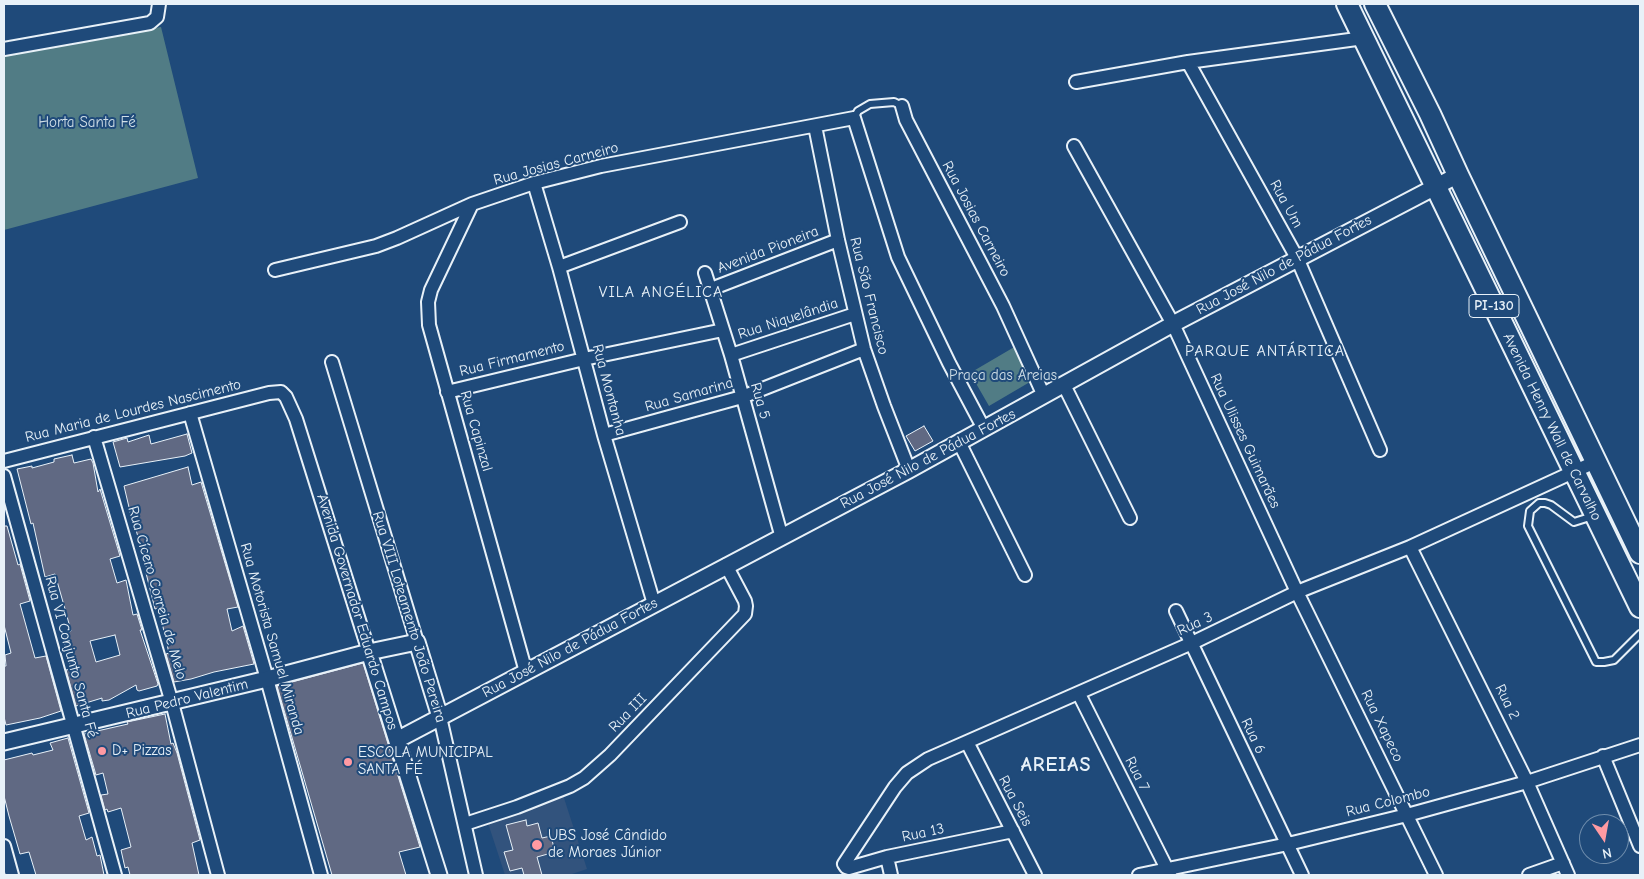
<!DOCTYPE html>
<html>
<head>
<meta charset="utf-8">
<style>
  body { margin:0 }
  #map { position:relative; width:1644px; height:879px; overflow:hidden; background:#1f4a7a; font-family:"Comic Neue",sans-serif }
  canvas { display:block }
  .frame { position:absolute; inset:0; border:5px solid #e8f1f8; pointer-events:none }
  .north { position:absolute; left:1579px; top:814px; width:50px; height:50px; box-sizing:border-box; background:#1f4a7a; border:1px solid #6f8dac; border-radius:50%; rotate:168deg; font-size:14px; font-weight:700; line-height:20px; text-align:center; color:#e8f1f8 }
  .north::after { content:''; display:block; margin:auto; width:18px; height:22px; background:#ff9aa2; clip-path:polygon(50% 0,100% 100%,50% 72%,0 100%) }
</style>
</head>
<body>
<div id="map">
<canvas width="1644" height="879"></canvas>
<div class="frame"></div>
<div class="north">N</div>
</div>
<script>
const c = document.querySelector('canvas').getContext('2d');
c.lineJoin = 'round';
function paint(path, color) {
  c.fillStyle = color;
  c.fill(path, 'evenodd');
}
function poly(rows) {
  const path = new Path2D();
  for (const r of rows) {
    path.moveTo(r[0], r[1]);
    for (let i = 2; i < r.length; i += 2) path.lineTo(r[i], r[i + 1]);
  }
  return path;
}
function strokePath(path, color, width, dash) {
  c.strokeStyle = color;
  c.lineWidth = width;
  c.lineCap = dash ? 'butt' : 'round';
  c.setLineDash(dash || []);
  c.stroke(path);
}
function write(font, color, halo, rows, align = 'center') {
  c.font = font + ' "Comic Neue",sans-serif';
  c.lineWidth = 4;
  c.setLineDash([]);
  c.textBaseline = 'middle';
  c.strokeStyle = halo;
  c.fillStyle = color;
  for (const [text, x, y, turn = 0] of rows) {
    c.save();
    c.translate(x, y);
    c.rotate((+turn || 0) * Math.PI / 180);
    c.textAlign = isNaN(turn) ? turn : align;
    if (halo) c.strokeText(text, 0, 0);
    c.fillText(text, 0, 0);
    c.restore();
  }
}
const built = poly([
  [563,795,587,869,569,875,505,875,487,820]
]);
const green = poly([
  [161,27,198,178,4,230,4,55],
  [1016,346,1035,379,989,406,970,373]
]);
const building = poly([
  [924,426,933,441,915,451,906,436,924,426],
  [187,434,192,453,185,456,120,467,113,442,127,438,128,442,149,435,151,444,187,434],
  [72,455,74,463,91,459,93,463,98,492,100,489,120,556,110,559,117,583,126,580,133,615,137,614,142,630,140,630,158,684,157,686,139,691,137,690,136,685,109,700,102,701,102,698,76,706,66,670,71,669,62,633,71,631,65,609,55,574,45,577,33,523,31,524,17,469,32,466,32,468,54,462,54,459,72,455],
  [115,635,120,655,96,662,90,641,115,635],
  [188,467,192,485,201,482,238,607,227,609,232,631,243,626,254,664,214,672,191,679,174,682,166,654,169,653,163,627,158,608,155,609,146,573,148,573,133,519,132,520,124,486,188,467],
  [4,526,7,526,18,565,20,564,30,601,20,604,35,658,46,656,61,711,40,718,6,725,4,717,4,666,6,666,5,655,11,653,4,625,4,526],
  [363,663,420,847,399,852,406,875,332,875,277,686,363,663],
  [165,714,171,744,173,743,177,753,200,840,192,843,199,875,130,875,128,867,125,868,121,850,131,847,121,808,108,812,107,809,105,810,101,795,108,794,103,773,96,775,84,734,128,724,127,722,165,714],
  [68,738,89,813,79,816,86,840,92,837,97,856,100,855,104,875,36,875,29,852,20,854,9,816,4,796,4,760,32,753,33,755,53,750,50,743,68,738],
  [526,820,527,826,538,823,542,838,551,836,555,852,537,857,542,875,524,875,522,868,510,871,504,852,513,850,506,825,526,820]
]);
const service = poly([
  [854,118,858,111,870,104,894,102,902,106],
  [1593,516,1574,522,1551,505,1545,503,1539,503,1530,511,1528,526,1596,662,1604,662,1614,660,1640,634]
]);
const minor = poly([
  [4,49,150,23,157,17,159,4],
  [1188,62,1297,258,1380,450],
  [1076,82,1188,62,1364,38],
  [902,106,906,120,1003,306,1044,396],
  [815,126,838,240,864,349,884,406,909,470],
  [1074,146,1173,324,1297,592,1436,875],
  [534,183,559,267,604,435,654,604],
  [472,204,431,290,428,302,429,325,526,672],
  [559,267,680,222],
  [275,270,376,246,397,238,472,204,534,183,601,166,854,118,898,257,949,363,984,429],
  [705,273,731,355,782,538],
  [711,289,838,240],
  [731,355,855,314],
  [332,362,417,642],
  [1064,385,1130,518],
  [447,392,584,359,723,330],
  [190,413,267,679,321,875],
  [604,435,742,397,864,349],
  [94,437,172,703,218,875],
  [959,442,1025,575],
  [4,461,269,393,281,392,286,397,296,419,369,652],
  [4,476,115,875],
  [1410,547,1527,782,1568,875],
  [1176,611,1302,875],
  [1079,694,1170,875],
  [440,717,476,875],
  [967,742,1035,875],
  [1603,756,1640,846],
  [465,824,517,807,570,786,584,778,610,755,745,614,746,606,745,601,726,565],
  [1013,831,887,857,849,868,846,867,844,864,895,787,907,773,928,759,1192,643,1297,592,1410,547,1595,462],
  [4,846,12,875],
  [887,857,891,875],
  [1139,875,1288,844,1407,815,1527,782,1640,745],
  [1529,875,1563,863]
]);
const tertiary = poly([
  [369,652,439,875],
  [397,740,909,470,1173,324,1458,175],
  [4,742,267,679,369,652,417,642,440,717]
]);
const primary = poly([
  [1347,4,1640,607],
  [1375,4,1430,114,1458,175,1640,553]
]);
const markers = [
  [102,751,5,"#ff9aa2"],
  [348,762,5,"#ff9aa2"],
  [537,845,6,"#ff9aa2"]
];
const shields = [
  [1494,306,50]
];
const shieldNames = [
  ["PI-130",1494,306]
];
const parkNames = [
  ["Horta Santa Fé",87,123],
  ["Praça das Areias",1003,376]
];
const streetNames = [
  ["Rua Josias Carneiro",556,164,-15],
  ["Rua Um",1286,204,61],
  ["Rua Josias Carneiro",976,219,62],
  ["Avenida Pioneira",768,250,-21],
  ["Rua José Nilo de Pádua Fortes",1284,265,-28],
  ["Rua São Francisco",869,296,76],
  ["Rua Niquelândia",788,319,-18],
  ["Rua Firmamento",512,359,-14],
  ["Rua Montanha",609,390,75],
  ["Rua Samarina",689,395,-16],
  ["Rua 5",760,401,74],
  ["Rua Maria de Lourdes Nascimento",133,411,-14],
  ["Avenida Henry Wall de Carvalho",1552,427,64],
  ["Rua Capinzal",476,431,74],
  ["Rua Ulisses Guimarães",1245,441,65],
  ["Rua José Nilo de Pádua Fortes",928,459,-28],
  ["Rua Cícero Correia de Melo",157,593,74],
  ["Avenida Governador Eduardo Campos",357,612,73],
  ["Rua VIII Loteamento João Pereira",409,617,73],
  ["Rua 3",1195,624,-25],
  ["Rua Motorista Samuel Miranda",272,639,74],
  ["Rua José Nilo de Pádua Fortes",570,648,-28],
  ["Rua VI Conjunto Santa Fé",71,657,75],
  ["Rua Pedro Valentim",187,699,-14],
  ["Rua 2",1507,702,64],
  ["Rua III",628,713,-46],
  ["Rua Xapeco",1382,726,64],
  ["Rua 6",1253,736,64],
  ["Rua 7",1137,774,63],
  ["Rua Seis",1015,801,62],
  ["Rua Colombo",1388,802,-14],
  ["Rua 13",923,833,-12]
];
const poiNames = [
  ["D+ Pizzas",112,751],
  ["ESCOLA MUNICIPAL",358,753],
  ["SANTA FÉ",358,770],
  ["UBS José Cândido",548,836],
  ["de Moraes Júnior",548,853]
];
const neighbourhoodNames = [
  ["VILA ANGÉLICA",661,292],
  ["PARQUE ANTÁRTICA",1265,351]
];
const districtNames = [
  ["AREIAS",1056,765]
];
paint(built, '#32537d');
paint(green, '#517c85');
paint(building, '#606983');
strokePath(building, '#e8f1f8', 1);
strokePath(service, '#e8f1f8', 10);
strokePath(minor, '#e8f1f8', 16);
strokePath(tertiary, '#e8f1f8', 19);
strokePath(primary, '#e8f1f8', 24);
strokePath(service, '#1f4a7a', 6);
strokePath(minor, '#1f4a7a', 12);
strokePath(tertiary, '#1f4a7a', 15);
strokePath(primary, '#1f4a7a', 20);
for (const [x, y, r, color] of markers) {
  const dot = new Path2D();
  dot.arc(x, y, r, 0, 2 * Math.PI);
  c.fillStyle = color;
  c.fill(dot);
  strokePath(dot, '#1f4a7a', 2);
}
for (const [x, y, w] of shields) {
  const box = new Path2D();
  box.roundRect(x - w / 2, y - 11.5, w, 23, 4);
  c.fillStyle = '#1f4a7a';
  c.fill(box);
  strokePath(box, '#e8f1f8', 1);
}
write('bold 14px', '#e8f1f8', null, shieldNames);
write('15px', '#d1dfe7', '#1f4a7a', parkNames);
write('15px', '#e8f1f8', '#1f4a7a', streetNames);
write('15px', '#e8f1f8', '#1f4a7a', poiNames, 'left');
c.letterSpacing = '1px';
write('16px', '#e8f1f8', '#1f4a7a', neighbourhoodNames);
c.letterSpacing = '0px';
c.letterSpacing = '1px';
write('bold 20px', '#e8f1f8', '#1f4a7a', districtNames);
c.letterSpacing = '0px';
</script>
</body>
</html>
